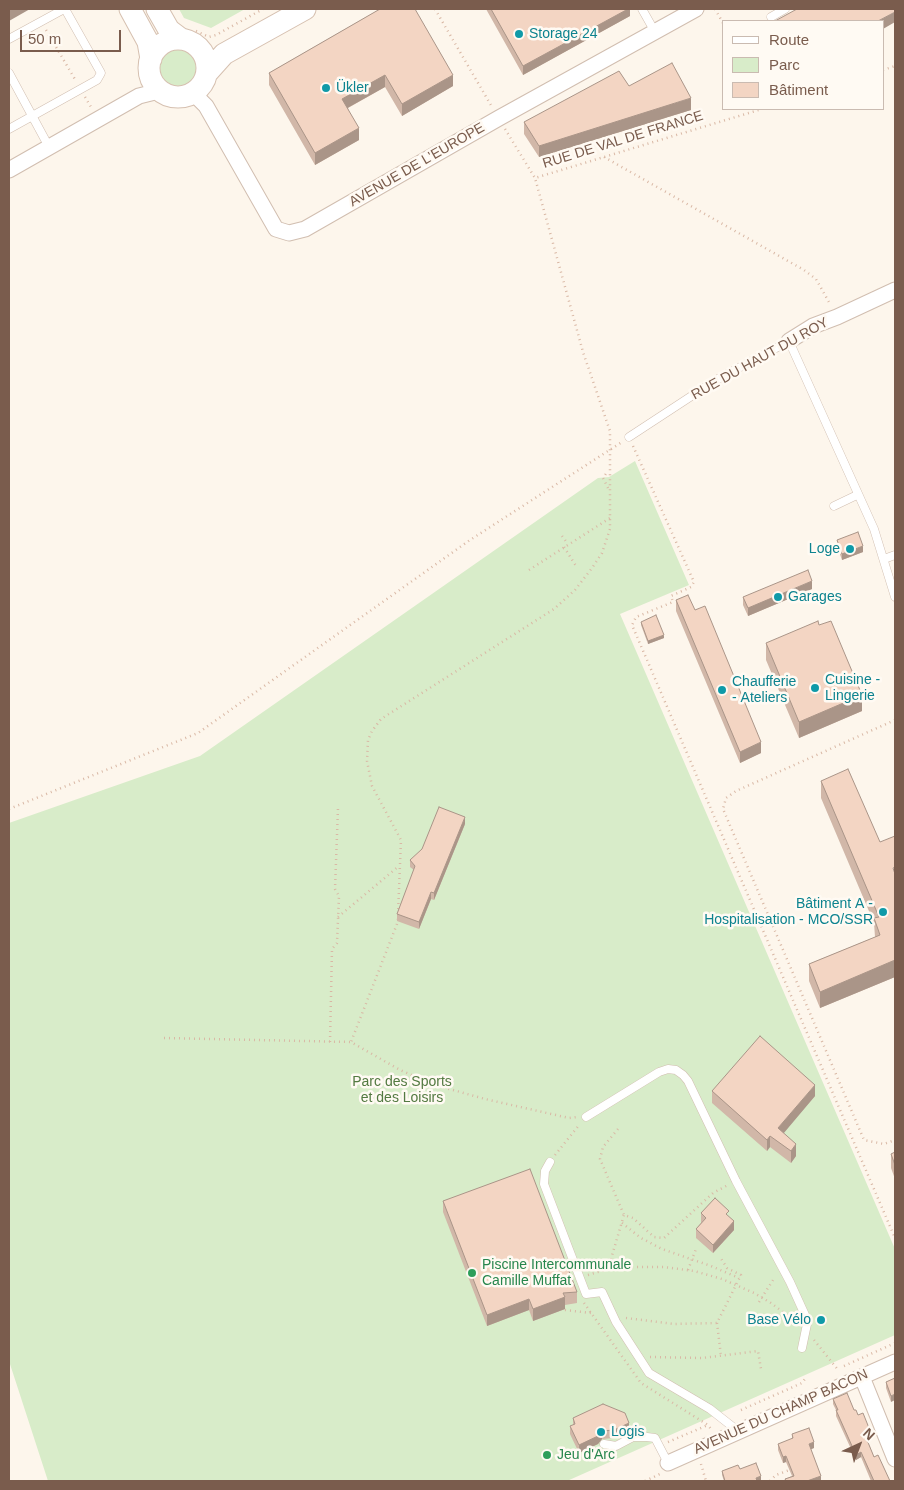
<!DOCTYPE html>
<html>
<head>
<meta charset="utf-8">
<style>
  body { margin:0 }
  #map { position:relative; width:904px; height:1490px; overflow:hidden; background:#fdf6ec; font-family:Arial,sans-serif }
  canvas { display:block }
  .frame { position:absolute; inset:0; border:10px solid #7a5c4d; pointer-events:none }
  .legend { position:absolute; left:722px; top:20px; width:162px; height:90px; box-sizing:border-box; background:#fffaf3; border:1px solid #cabbb1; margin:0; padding:6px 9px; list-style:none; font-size:15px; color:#7a5c4d }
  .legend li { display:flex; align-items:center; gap:10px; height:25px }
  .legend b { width:25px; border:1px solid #cabbb1 }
  .north { position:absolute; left:834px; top:1420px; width:50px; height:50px; -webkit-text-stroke:4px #fffaf3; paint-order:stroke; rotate:43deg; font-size:14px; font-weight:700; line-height:20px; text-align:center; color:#7a5c4d }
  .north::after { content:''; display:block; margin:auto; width:18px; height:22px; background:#7a5c4d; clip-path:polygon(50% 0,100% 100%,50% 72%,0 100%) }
  .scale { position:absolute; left:20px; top:30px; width:101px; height:22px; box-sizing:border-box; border:2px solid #7a5c4d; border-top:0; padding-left:6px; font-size:15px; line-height:18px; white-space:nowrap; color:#7a5c4d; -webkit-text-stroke:4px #fffaf3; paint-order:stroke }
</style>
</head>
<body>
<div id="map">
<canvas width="904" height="1490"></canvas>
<div class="frame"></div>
<ul class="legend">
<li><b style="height:6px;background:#fff"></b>Route</li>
<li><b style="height:14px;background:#d8ecc9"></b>Parc</li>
<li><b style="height:14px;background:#f3d5c3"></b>Bâtiment</li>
</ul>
<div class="north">N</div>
<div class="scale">50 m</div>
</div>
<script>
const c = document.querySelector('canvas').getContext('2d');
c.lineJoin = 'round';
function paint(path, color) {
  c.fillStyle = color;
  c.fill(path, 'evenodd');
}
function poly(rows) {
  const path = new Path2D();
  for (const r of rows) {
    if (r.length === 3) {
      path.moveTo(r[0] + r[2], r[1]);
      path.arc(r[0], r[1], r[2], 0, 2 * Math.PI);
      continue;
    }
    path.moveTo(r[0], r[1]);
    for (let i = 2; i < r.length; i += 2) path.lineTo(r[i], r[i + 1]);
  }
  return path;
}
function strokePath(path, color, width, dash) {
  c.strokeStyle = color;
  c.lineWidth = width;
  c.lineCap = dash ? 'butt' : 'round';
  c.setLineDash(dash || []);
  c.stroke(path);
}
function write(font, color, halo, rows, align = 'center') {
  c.font = font + ' Arial,sans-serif';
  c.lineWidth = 5;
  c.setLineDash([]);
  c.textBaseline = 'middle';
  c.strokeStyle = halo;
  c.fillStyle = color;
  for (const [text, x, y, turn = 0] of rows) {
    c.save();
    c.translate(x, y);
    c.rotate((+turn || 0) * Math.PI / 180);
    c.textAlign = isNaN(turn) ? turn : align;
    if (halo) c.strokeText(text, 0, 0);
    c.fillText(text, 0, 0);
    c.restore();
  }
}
const green = poly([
  [179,9,245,9,211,28,184,18],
  [178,68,20],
  [635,461,689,585,620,614,895,1249,895,1335,567,1481,48,1481,9,1361,9,823,200,756,598,478,609,477]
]);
const path = poly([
  [435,9,492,107],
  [715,9,723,23],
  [46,30,76,81],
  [196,31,209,37,216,35,263,9],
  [883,70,895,66],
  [85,97,91,107],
  [505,129,535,178,762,109],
  [604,157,804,270,816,279,830,304],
  [633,446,694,582,691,587,671,596,673,602,636,617,632,625,895,1238],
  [608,488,603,478,608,471],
  [562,536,568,544],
  [564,547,576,566],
  [529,570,610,518],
  [895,720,736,791,726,798,723,809,864,1140,884,1144,895,1140],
  [9,809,198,733,470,540,622,442],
  [398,914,401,840,372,786,367,761,368,740,372,731,381,719,554,609,575,590,592,568,602,553,610,529,610,431,583,352,535,178],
  [338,917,399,866],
  [398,919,397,924,351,1042,400,1070,435,1085,485,1099,569,1118,577,1117],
  [164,1038,351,1042],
  [330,1042,332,949,337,943,339,896,335,889,338,808],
  [618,1129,603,1147,600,1159,624,1215,633,1218,654,1237,664,1238,713,1193,728,1185],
  [555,1155,580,1124],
  [622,1223,641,1238,662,1249,711,1266,739,1278],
  [608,1269,624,1215],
  [688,1270,696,1249],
  [588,1275,608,1269,635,1267,664,1267,694,1271,722,1279,754,1293,771,1303,796,1322],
  [759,1302,775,1277],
  [584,1303,641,1383,708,1425,711,1429],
  [565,1310,591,1313],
  [626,1318,674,1324,717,1323,741,1275,727,1268,720,1257],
  [717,1323,721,1356],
  [814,1340,839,1371],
  [650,1357,702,1358,758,1351,761,1369],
  [844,1366,895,1343],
  [741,1410,802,1383,805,1379],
  [668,1442,708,1425],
  [701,1464,706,1481],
  [645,1481,660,1474],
  [770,1481,776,1475,792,1469]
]);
const lane = poly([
  [642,9,655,32],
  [771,17,785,9],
  [9,39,64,9],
  [9,73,49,147],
  [9,129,97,80,101,73,65,9],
  [629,437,716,380,789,341,874,529,895,597],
  [834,506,857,495],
  [884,559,895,555],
  [586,1117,659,1072,668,1069,676,1070,683,1075,688,1081,736,1181,790,1282,805,1315,807,1324,802,1348],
  [550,1162,545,1171,544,1184,586,1294,602,1292,616,1322,649,1373,710,1409,738,1431],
  [604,1444,616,1446,633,1437,647,1437,655,1438,668,1463]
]);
const street = poly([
  [193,93,206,106,276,229,289,233,305,229,499,118,696,9],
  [9,170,139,96,159,91],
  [789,341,813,326,837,317,895,290],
  [862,1377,895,1459],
  [668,1463,895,1362]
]);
const secondary = poly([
  [130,9,148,42,151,59],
  [157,9,169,30,181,39],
  [178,68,29],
  [207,73,224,54,305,9]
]);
const wall = poly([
  [380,9,453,86,402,116,385,87,348,108,359,140,315,165,269,85,269,73],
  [486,9,630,9,630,16,523,75],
  [629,86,691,110,539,157,524,134,524,122],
  [837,540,863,552,842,560,837,546],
  [812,589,748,616,743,605,743,597],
  [676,600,695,610,761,753,740,763,676,611],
  [641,622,664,638,648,644,641,625],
  [766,643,862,711,799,738,766,660],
  [821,781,880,842,895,977,820,1008,809,981,809,964,875,937,874,923,821,798],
  [465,824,434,900,431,899,419,929,397,921,397,914,414,870,410,867,410,860],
  [712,1091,815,1096,783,1133,796,1156,791,1163,770,1147,767,1151,712,1103],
  [895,1152,895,1179,891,1168,891,1154],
  [443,1201,577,1292,577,1303,565,1305,565,1309,533,1321,529,1310,487,1326,443,1212],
  [701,1213,729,1217,734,1230,713,1253,696,1238,696,1229,701,1223],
  [895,1378,891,1402,886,1388,886,1382],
  [833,1399,854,1410,858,1415,871,1438,867,1440,874,1457,890,1481,871,1481,861,1457,856,1460,836,1416,836,1410,833,1404],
  [573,1418,629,1431,614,1438,602,1439,598,1444,579,1453,570,1434,570,1426,573,1425],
  [792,1434,814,1448,811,1449,821,1481,785,1481,785,1479,792,1476,786,1462,783,1463,778,1450,778,1444,792,1439],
  [722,1471,761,1481,724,1481,722,1475]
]);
const shadedWall = poly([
  [9,9,30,9,9,21],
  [628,9,630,9,630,16,523,75,523,66],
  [895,12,895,22,883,29,883,21,878,21],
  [385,75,385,87,342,111,342,99],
  [453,75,453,86,402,116,402,104],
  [691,98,691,110,539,157,539,146],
  [359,128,359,140,315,165,315,153],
  [863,546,863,552,842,560,842,554],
  [812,581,812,589,748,616,748,608],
  [664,635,664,638,648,644,648,641],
  [862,695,862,711,799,738,799,722],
  [761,742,761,753,740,763,740,752],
  [465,817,465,824,434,900,434,893],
  [431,892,431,899,419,929,419,922],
  [895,960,895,977,820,1008,820,992],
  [815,1085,815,1096,778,1140,778,1128],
  [770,1136,770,1147,767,1151,767,1140],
  [796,1144,796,1156,791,1163,791,1151],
  [734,1221,734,1230,713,1253,713,1245],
  [565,1297,565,1309,533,1321,533,1309],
  [529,1299,529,1310,487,1326,487,1315],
  [895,1394,895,1400,891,1402,891,1396],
  [629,1423,629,1431,614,1438,614,1430],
  [602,1431,602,1439,598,1444,579,1453,579,1445],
  [871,1433,871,1438,865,1440,865,1435],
  [814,1442,814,1448,809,1450,809,1444],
  [861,1452,861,1457,856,1460,856,1455],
  [786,1456,786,1462,783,1463,783,1457],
  [761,1476,761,1481,756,1481,756,1478],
  [821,1476,821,1481,807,1481]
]);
const building = poly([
  [380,9,415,9,453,75,402,104,385,75,342,99,359,128,315,153,269,73,380,9],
  [491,9,628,9,523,66,491,9],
  [797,9,895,9,895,12,878,21,775,21,797,9],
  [672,63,691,98,539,146,524,122,619,71,629,86,672,63],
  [858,532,863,546,842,554,837,540,858,532],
  [808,570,812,581,748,608,743,597,808,570],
  [688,595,695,610,705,606,761,742,740,752,676,600,688,595],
  [656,615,664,635,648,641,641,622,656,615],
  [818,621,819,625,831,621,862,695,799,722,766,643,818,621],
  [848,769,880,842,895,836,895,867,893,868,895,874,895,960,820,992,809,964,880,935,874,918,879,917,821,781,848,769],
  [439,807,465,817,434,893,431,892,419,922,397,914,415,866,410,860,422,849,439,807],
  [760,1036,815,1085,778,1128,796,1144,791,1151,770,1136,767,1140,712,1091,760,1036],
  [895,1152,895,1165,891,1154,895,1152],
  [530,1169,577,1292,563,1293,565,1297,533,1309,529,1299,487,1315,443,1201,530,1169],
  [715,1198,729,1211,726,1214,734,1221,713,1245,696,1229,706,1218,701,1213,715,1198],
  [895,1378,895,1394,891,1396,886,1382,895,1378],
  [847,1393,854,1410,856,1410,858,1415,863,1413,871,1433,865,1435,874,1457,878,1455,890,1481,874,1481,861,1452,856,1455,836,1410,838,1410,833,1399,847,1393],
  [603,1404,625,1413,629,1423,614,1430,602,1431,598,1436,579,1445,570,1426,575,1424,573,1418,603,1404],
  [809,1428,814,1442,809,1444,821,1476,807,1481,786,1481,785,1479,794,1476,786,1456,783,1457,778,1444,793,1438,792,1434,809,1428],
  [756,1463,761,1476,756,1478,757,1481,725,1481,722,1471,738,1465,740,1469,756,1463]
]);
const markers = [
  [519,34,5,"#0f9aa8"],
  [326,88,5,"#0f9aa8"],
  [850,549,5,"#0f9aa8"],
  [778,597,5,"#0f9aa8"],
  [815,688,5,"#0f9aa8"],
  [722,690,5,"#0f9aa8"],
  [883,912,5,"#0f9aa8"],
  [472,1273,5,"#2e9e5b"],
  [821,1320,5,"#0f9aa8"],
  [601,1432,5,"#0f9aa8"],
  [547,1455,5,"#2e9e5b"]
];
const cultureNames = [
  ["Storage 24",529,34],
  ["Ükler",336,88],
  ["Loge",840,549,"right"],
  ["Garages",788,597],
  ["Cuisine -",825,680],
  ["Lingerie",825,696],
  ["Chaufferie",732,682],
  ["- Ateliers",732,698],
  ["Bâtiment A -",873,904,"right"],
  ["Hospitalisation - MCO/SSR",873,920,"right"],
  ["Base Vélo",811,1320,"right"],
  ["Logis",611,1432]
];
const streetNames = [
  ["RUE DE VAL DE FRANCE",623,140,-17],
  ["AVENUE DE L'EUROPE",417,165,-30],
  ["RUE DU HAUT DU ROY",760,359,-29],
  ["AVENUE DU CHAMP BACON",781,1412,-24]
];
const parkNames = [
  ["Parc des Sports",402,1082],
  ["et des Loisirs",402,1098]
];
const leisureNames = [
  ["Piscine Intercommunale",482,1265],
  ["Camille Muffat",482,1281],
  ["Jeu d'Arc",557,1455]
];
paint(green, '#d8ecc9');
strokePath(lane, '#d1beb0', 9);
strokePath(street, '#d1beb0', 17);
strokePath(secondary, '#d6c0b0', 23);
strokePath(path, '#d9b8a5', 2.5, [1, 4]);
strokePath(lane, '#fff', 8);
strokePath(street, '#fff', 15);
strokePath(secondary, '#fff', 21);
paint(wall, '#d1b7a8');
paint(shadedWall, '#aa9588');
paint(building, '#f3d5c3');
strokePath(building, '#aa9588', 1);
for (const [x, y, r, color] of markers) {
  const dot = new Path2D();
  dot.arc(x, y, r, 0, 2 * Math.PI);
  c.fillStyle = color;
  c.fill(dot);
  strokePath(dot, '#fffaf3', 2);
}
write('14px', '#0d838f', '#fffaf3', cultureNames, 'left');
write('14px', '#7a5c4d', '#fffaf3', streetNames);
write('14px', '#537a41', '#fffaf3', parkNames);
write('14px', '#27864d', '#fffaf3', leisureNames, 'left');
</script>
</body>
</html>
